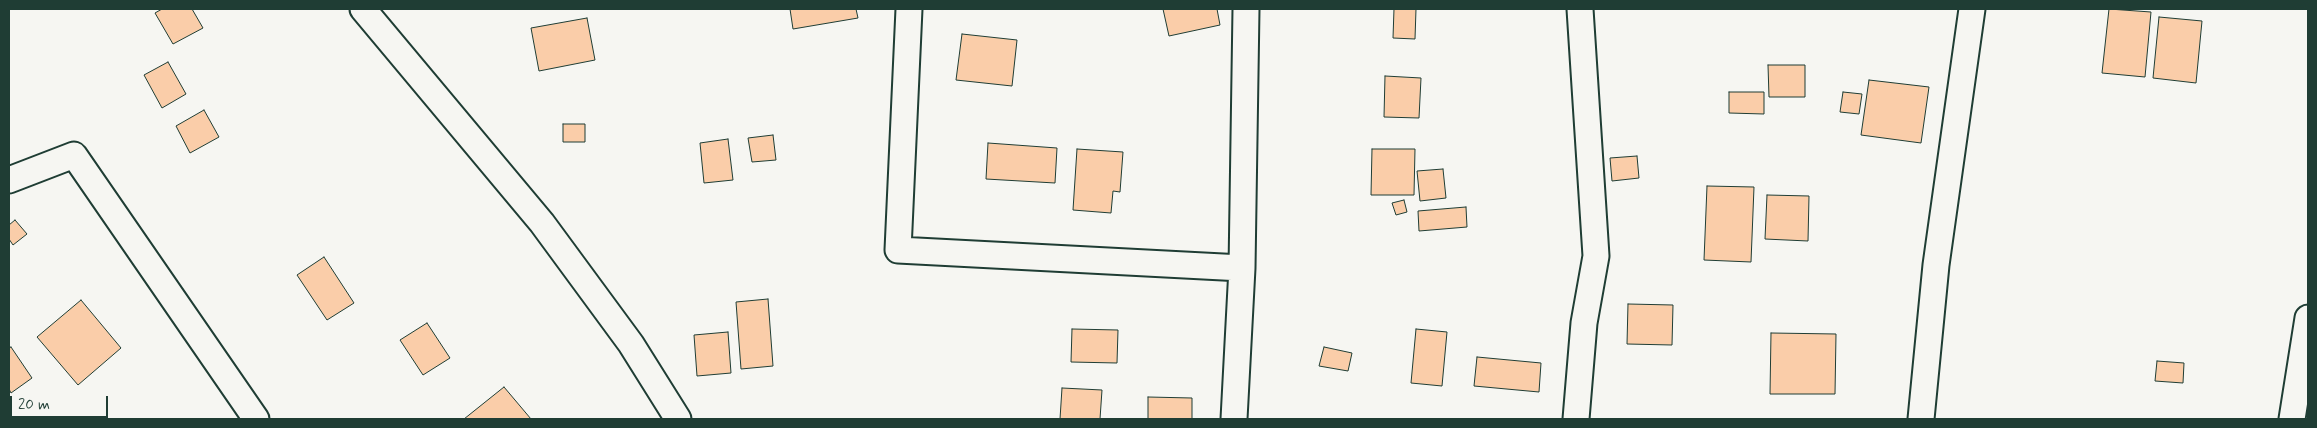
<!DOCTYPE html>
<html>
<head>
<meta charset="utf-8">
<style>
  body { margin:0 }
  #map { position:relative; width:2317px; height:428px; overflow:hidden; background:#f6f6f2; font-family:Mynerve,sans-serif }
  canvas { display:block }
  .frame { position:absolute; inset:0; border:10px solid #1f3d34; pointer-events:none }
  .scale { position:absolute; left:10px; top:396px; width:98px; height:22px; box-sizing:border-box; border:2px solid #1f3d34; border-top:0; padding-left:6px; font-size:15px; line-height:18px; white-space:nowrap; color:#1f3d34; -webkit-text-stroke:4px #f6f6f2; paint-order:stroke }
</style>
</head>
<body>
<div id="map">
<canvas width="2317" height="428"></canvas>
<div class="frame"></div>
<div class="scale">20 m</div>
</div>
<script>
const c = document.querySelector('canvas').getContext('2d');
c.lineJoin = 'round';
function paint(path, color) {
  c.fillStyle = color;
  c.fill(path, 'evenodd');
}
function poly(rows) {
  const path = new Path2D();
  for (const r of rows) {
    path.moveTo(r[0], r[1]);
    for (let i = 2; i < r.length; i += 2) path.lineTo(r[i], r[i + 1]);
  }
  return path;
}
function strokePath(path, color, width, dash) {
  c.strokeStyle = color;
  c.lineWidth = width;
  c.lineCap = dash ? 'butt' : 'round';
  c.setLineDash(dash || []);
  c.stroke(path);
}
const building = poly([
  [162,9,192,9,203,28,173,44,155,13,162,9],
  [790,9,856,9,858,18,793,29,790,9],
  [1163,9,1217,9,1220,25,1169,36,1163,9],
  [1394,9,1416,9,1415,39,1393,38,1394,9],
  [2109,9,2151,12,2145,77,2102,73,2109,9],
  [2159,17,2202,21,2196,83,2153,78,2159,17],
  [587,18,595,60,539,71,531,28,587,18],
  [962,34,1017,40,1012,86,956,80,962,34],
  [168,62,186,94,162,108,144,75,168,62],
  [1768,65,1805,65,1805,97,1769,97,1768,65],
  [1385,76,1421,78,1419,118,1384,117,1385,76],
  [1869,80,1929,87,1921,143,1861,135,1869,80],
  [1729,92,1764,92,1764,114,1729,113,1729,92],
  [1843,92,1862,94,1859,114,1840,112,1843,92],
  [204,110,219,137,190,153,176,126,204,110],
  [563,124,585,124,585,142,563,142,563,124],
  [773,135,776,160,752,162,748,138,773,135],
  [728,139,733,180,704,183,700,143,728,139],
  [988,143,1057,148,1055,183,986,179,988,143],
  [1077,149,1123,152,1120,192,1113,191,1111,213,1073,210,1077,149],
  [1372,149,1415,149,1414,195,1371,195,1372,149],
  [1637,156,1639,178,1612,181,1610,158,1637,156],
  [1443,169,1446,198,1420,201,1417,171,1443,169],
  [1707,186,1754,187,1751,262,1704,260,1707,186],
  [1767,195,1809,196,1808,241,1765,239,1767,195],
  [1404,200,1407,212,1396,215,1392,203,1404,200],
  [1466,207,1467,227,1419,231,1418,211,1466,207],
  [15,220,27,234,13,245,9,239,9,225,15,220],
  [324,257,354,303,327,320,297,275,324,257],
  [768,299,773,366,741,369,736,302,768,299],
  [81,300,121,348,78,385,37,337,81,300],
  [1628,304,1673,305,1672,345,1627,344,1628,304],
  [427,323,450,358,423,375,400,340,427,323],
  [1072,329,1118,330,1117,363,1071,362,1072,329],
  [1416,329,1447,332,1442,386,1411,383,1416,329],
  [728,332,731,373,697,376,694,335,728,332],
  [1771,333,1836,334,1835,394,1770,394,1771,333],
  [11,347,32,378,11,393,9,389,9,348,11,347],
  [1324,347,1352,353,1348,371,1319,366,1324,347],
  [1477,357,1541,363,1539,392,1474,386,1477,357],
  [2157,361,2184,363,2183,383,2155,381,2157,361],
  [504,387,531,419,464,419,504,387],
  [1062,388,1102,390,1100,419,1060,419,1062,388],
  [1148,397,1192,398,1192,419,1148,419,1148,397]
]);
const minor = poly([
  [363,9,542,223,631,344,678,419],
  [909,9,898,250,1242,268],
  [9,180,74,155,256,419],
  [1234,419,1242,268,1246,9],
  [1576,419,1584,323,1596,256,1580,9],
  [1921,419,1936,265,1972,9],
  [2292,419,2308,318]
]);
paint(building, '#facda9');
strokePath(building, '#1f3d34', 1);
strokePath(minor, '#1f3d34', 29);
strokePath(minor, '#f6f6f2', 25);
</script>
</body>
</html>
